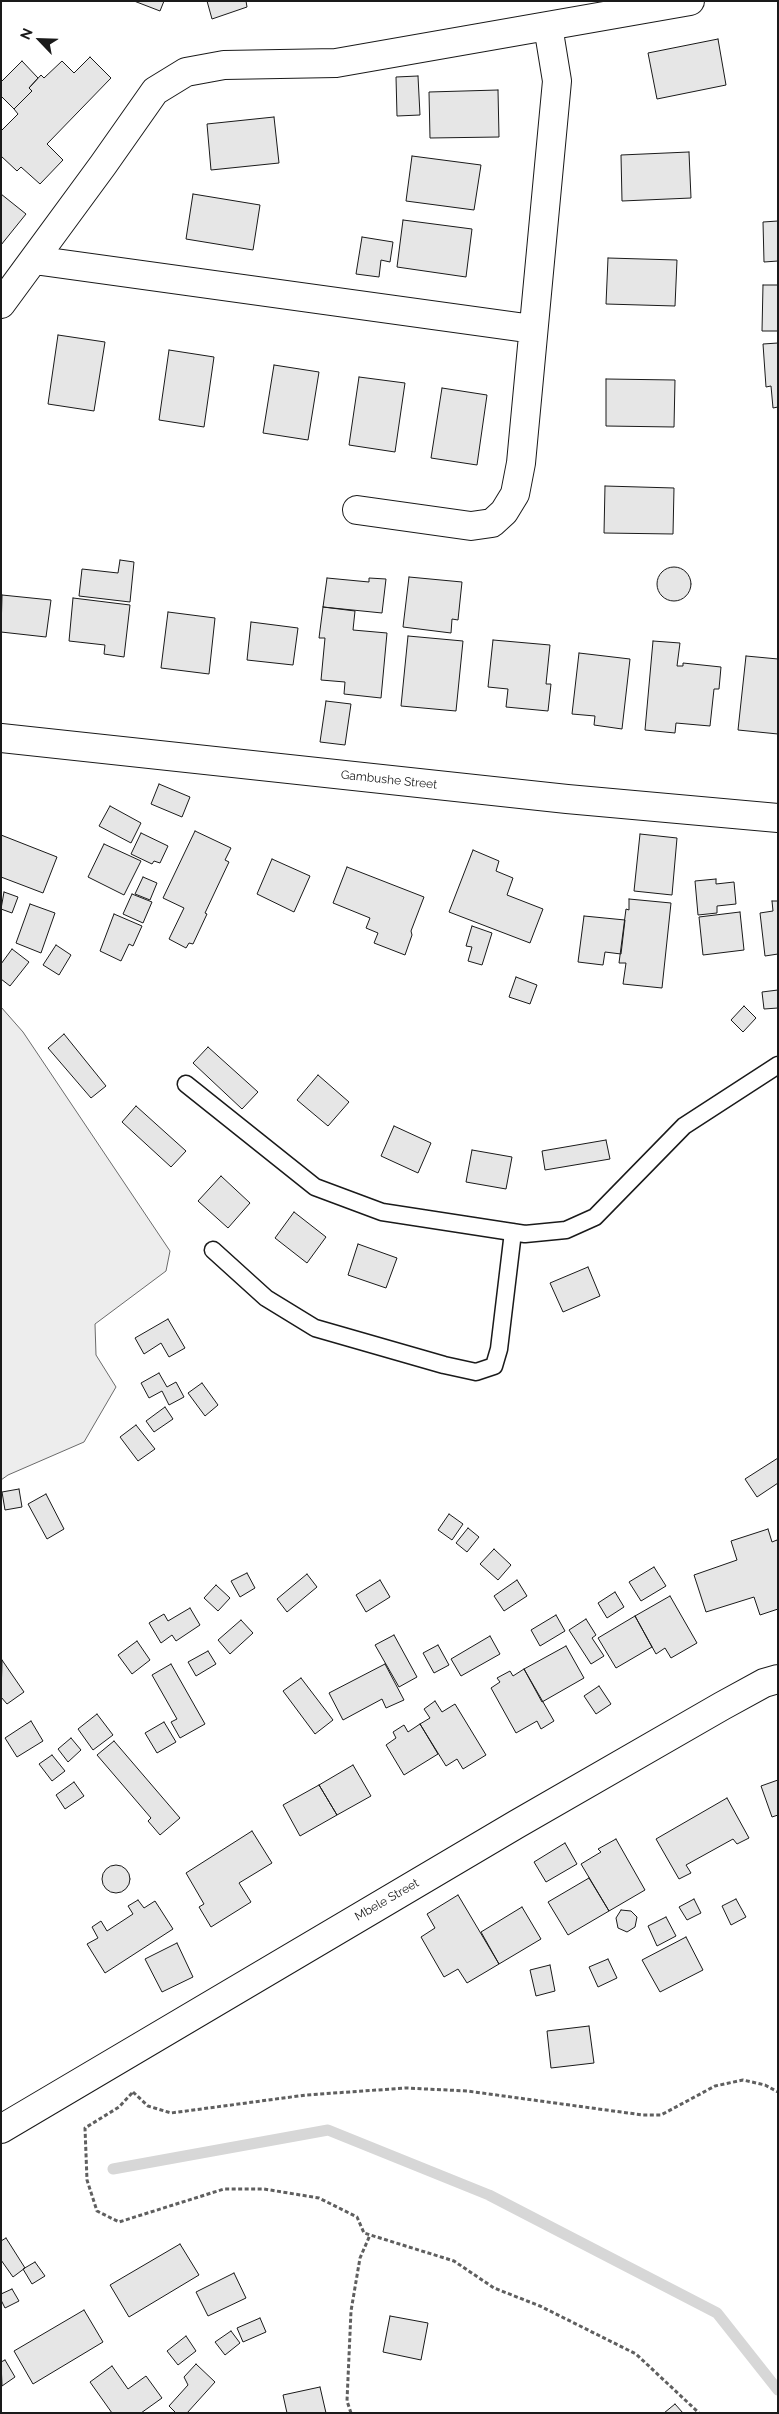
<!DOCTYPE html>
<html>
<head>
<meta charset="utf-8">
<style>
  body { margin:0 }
  #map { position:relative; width:779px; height:2414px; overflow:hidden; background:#fff; font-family:Raleway,sans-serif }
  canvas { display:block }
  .frame { position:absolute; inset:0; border:2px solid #1a1a1a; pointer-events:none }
  .north { position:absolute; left:15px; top:15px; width:50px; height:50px; -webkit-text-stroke:4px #fff; paint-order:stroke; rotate:294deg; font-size:14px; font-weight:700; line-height:20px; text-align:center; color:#1a1a1a }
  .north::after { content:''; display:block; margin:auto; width:18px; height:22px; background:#1a1a1a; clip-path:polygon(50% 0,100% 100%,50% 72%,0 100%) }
</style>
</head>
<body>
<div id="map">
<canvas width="779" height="2414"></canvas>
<div class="frame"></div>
<div class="north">N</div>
</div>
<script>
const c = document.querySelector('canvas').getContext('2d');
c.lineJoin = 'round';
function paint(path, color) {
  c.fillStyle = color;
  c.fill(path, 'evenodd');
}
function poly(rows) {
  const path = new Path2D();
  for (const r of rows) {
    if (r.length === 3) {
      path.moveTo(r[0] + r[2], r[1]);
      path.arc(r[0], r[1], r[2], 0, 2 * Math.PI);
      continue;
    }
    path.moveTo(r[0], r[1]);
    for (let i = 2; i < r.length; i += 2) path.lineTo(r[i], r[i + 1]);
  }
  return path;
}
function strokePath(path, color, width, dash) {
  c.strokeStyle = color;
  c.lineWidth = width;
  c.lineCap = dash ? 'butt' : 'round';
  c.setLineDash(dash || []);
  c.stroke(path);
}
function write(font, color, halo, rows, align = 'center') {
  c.font = font + ' Raleway,sans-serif';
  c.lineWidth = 4;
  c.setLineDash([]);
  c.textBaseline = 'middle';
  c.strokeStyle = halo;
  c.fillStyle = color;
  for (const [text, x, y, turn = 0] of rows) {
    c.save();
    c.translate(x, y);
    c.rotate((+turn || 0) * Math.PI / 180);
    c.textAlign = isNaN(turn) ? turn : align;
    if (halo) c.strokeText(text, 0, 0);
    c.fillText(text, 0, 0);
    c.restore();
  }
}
const built = poly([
  [1,1007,23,1032,170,1251,166,1271,95,1324,96,1355,116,1387,84,1442,8,1475,1,1480,1,1007]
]);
const stream = poly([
  [113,2169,328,2130,489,2195,717,2313,778,2390]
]);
const building = poly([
  [134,1,164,1,160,11,134,1],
  [207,1,246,1,247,7,212,19,207,1],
  [718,39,726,85,657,99,648,53,718,39],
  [90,57,111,78,47,144,63,160,40,184,21,167,17,171,1,156,1,131,18,114,14,109,32,91,29,88,41,75,44,78,62,61,74,73,90,57],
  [22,61,38,78,29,88,32,91,14,109,1,96,1,82,22,61],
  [418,76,420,115,397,116,396,77,418,76],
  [498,90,499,137,430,138,429,92,498,90],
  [274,117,279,163,211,170,207,124,274,117],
  [689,152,691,198,622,201,621,155,689,152],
  [412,156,481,165,474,210,406,201,412,156],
  [1,194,26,214,1,245,1,194],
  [193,194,260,205,253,250,186,239,193,194],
  [403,220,472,229,466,277,397,267,403,220],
  [778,221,778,261,764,262,763,222,778,221],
  [362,237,393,242,390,262,381,260,379,277,356,274,362,237],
  [608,258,677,260,675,306,606,304,608,258],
  [763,285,778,285,778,331,762,331,763,285],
  [58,335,105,342,94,411,48,404,58,335],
  [778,343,778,407,773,408,771,386,766,387,763,344,778,343],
  [169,350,214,357,204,427,159,420,169,350],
  [274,365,319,372,308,440,263,433,274,365],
  [359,377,405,383,395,452,349,445,359,377],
  [606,379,675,380,674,427,606,426,606,379],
  [442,388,487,395,477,465,431,458,442,388],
  [605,486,674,488,673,534,604,533,605,486],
  [120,560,134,562,130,602,79,596,82,569,118,573,120,560],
  [674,584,17],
  [409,577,462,582,458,620,452,619,451,633,403,627,409,577],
  [327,578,369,582,369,578,386,579,382,613,323,607,327,578],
  [2,595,51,600,46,637,1,632,2,595],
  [73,598,130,605,124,657,104,654,105,645,69,641,73,598],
  [323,607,355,611,353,630,387,633,381,698,344,694,345,682,321,680,325,638,319,638,323,607],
  [168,612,215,618,209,674,161,668,168,612],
  [251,622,298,628,293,665,247,660,251,622],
  [408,636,463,641,456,711,401,706,408,636],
  [493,640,550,645,546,684,551,684,548,711,506,707,508,689,488,687,493,640],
  [653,641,680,643,677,666,683,666,683,663,721,667,719,689,714,689,710,726,676,723,675,733,645,730,653,641],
  [579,653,630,659,622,729,594,725,595,716,572,714,579,653],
  [746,656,778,659,778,734,738,730,746,656],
  [326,701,351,704,345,745,320,742,326,701],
  [159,784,190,797,182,817,151,804,159,784],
  [110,806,141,823,131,843,99,826,110,806],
  [195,831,231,848,225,860,229,862,205,913,207,914,193,944,189,943,186,948,169,939,184,908,163,898,195,831],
  [141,833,168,846,160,863,154,861,152,864,131,854,141,833],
  [640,834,677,838,672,895,634,891,640,834],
  [1,835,57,857,43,893,1,877,1,835],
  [104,844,141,861,124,895,88,877,104,844],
  [473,850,499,861,496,871,513,878,507,895,543,909,530,943,449,912,473,850],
  [272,859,310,876,294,912,257,894,272,859],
  [347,867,424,897,411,931,412,935,405,955,374,943,378,933,366,928,370,918,333,903,347,867],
  [143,877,157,883,150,900,135,894,143,877],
  [716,879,716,884,734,882,736,904,717,906,717,913,698,915,695,881,716,879],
  [4,892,18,897,12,913,1,909,4,892],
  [132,894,152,902,143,923,123,914,132,894],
  [629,899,671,903,662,988,623,984,626,963,619,963,626,909,629,910,629,899],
  [772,901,778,901,778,954,765,956,760,913,773,911,772,901],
  [30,904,55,913,41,953,16,943,30,904],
  [740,912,744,950,703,955,699,917,740,912],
  [114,914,142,926,133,946,129,944,121,961,100,951,114,914],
  [584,916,625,920,621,954,605,952,603,965,578,962,584,916],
  [472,926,492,933,482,965,468,961,472,947,466,946,472,926],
  [56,945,71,955,59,975,43,965,56,945],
  [12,949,29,962,10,986,1,979,1,964,12,949],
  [516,977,537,985,530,1004,509,997,516,977],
  [778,990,778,1008,764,1009,762,992,778,990],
  [744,1006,756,1018,743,1032,731,1020,744,1006],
  [64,1034,106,1086,91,1098,48,1048,64,1034],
  [208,1047,258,1092,242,1109,193,1063,208,1047],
  [318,1075,349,1102,328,1126,297,1100,318,1075],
  [136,1106,186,1151,171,1167,122,1122,136,1106],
  [394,1126,431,1143,418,1173,381,1156,394,1126],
  [606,1140,610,1159,545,1170,542,1151,606,1140],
  [472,1150,512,1157,506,1189,466,1182,472,1150],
  [221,1176,250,1203,228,1228,198,1201,221,1176],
  [294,1212,326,1237,307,1263,275,1238,294,1212],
  [358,1244,397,1258,386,1288,348,1275,358,1244],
  [588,1267,600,1296,563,1312,550,1283,588,1267],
  [168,1319,185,1348,169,1357,161,1343,144,1354,135,1338,168,1319],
  [159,1373,167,1387,176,1382,184,1397,169,1405,162,1391,149,1398,141,1383,159,1373],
  [202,1383,218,1405,205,1416,188,1393,202,1383],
  [165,1407,173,1419,154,1432,146,1421,165,1407],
  [136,1425,155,1449,138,1461,120,1437,136,1425],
  [778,1458,778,1483,757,1497,745,1479,778,1458],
  [19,1489,22,1507,5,1510,2,1492,19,1489],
  [46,1494,64,1529,47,1539,28,1504,46,1494],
  [449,1514,463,1524,452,1540,438,1530,449,1514],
  [468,1528,479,1537,467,1552,456,1543,468,1528],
  [768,1529,772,1542,777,1540,778,1543,778,1609,760,1615,754,1597,706,1612,694,1575,737,1560,731,1541,768,1529],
  [494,1549,511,1565,498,1580,480,1564,494,1549],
  [654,1567,666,1586,641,1601,629,1582,654,1567],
  [247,1573,255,1588,240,1597,231,1581,247,1573],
  [307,1574,317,1587,287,1612,277,1599,307,1574],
  [380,1580,390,1597,366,1612,356,1595,380,1580],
  [517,1580,527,1596,504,1611,494,1596,517,1580],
  [216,1585,230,1598,218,1611,204,1598,216,1585],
  [615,1592,624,1607,607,1618,598,1603,615,1592],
  [670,1596,697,1643,671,1658,665,1648,656,1654,635,1616,670,1596],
  [190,1608,200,1625,176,1641,172,1635,161,1643,149,1623,164,1614,168,1621,190,1608],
  [556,1615,565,1631,540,1646,531,1630,556,1615],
  [635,1616,652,1647,616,1668,598,1638,635,1616],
  [586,1619,596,1635,592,1638,604,1656,591,1664,569,1630,586,1619],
  [241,1620,253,1633,230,1654,218,1640,241,1620],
  [394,1635,417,1677,399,1687,375,1645,394,1635],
  [490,1636,500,1654,461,1676,451,1659,490,1636],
  [137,1641,150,1660,132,1674,118,1655,137,1641],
  [438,1645,449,1665,434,1673,423,1653,438,1645],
  [566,1646,584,1678,542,1702,524,1669,566,1646],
  [208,1651,216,1664,196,1676,188,1662,208,1651],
  [2,1660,24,1692,7,1704,1,1697,2,1660],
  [171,1664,205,1724,180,1738,171,1722,177,1719,152,1675,171,1664],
  [385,1664,404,1700,386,1708,382,1699,343,1720,329,1693,385,1664],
  [524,1669,554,1721,541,1729,537,1721,516,1733,491,1688,500,1682,497,1678,510,1671,513,1676,524,1669],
  [301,1678,333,1720,315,1734,283,1691,301,1678],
  [599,1686,611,1704,596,1714,584,1696,599,1686],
  [435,1701,442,1712,455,1704,486,1755,463,1769,457,1759,446,1766,420,1724,430,1718,424,1709,435,1701],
  [97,1714,113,1735,93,1750,78,1729,97,1714],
  [31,1721,43,1741,17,1757,5,1738,31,1721],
  [164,1722,176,1742,157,1753,145,1733,164,1722],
  [420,1724,438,1754,404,1775,386,1745,396,1738,393,1732,404,1725,408,1732,420,1724],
  [71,1738,81,1750,68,1762,58,1749,71,1738],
  [114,1741,180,1818,160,1835,148,1821,151,1818,97,1755,114,1741],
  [52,1755,65,1771,52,1781,39,1764,52,1755],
  [353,1765,371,1796,337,1815,319,1785,353,1765],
  [778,1780,778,1815,772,1817,761,1786,778,1780],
  [74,1782,84,1796,65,1809,56,1795,74,1782],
  [319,1785,337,1815,300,1836,283,1805,319,1785],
  [727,1798,749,1838,737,1844,733,1839,686,1865,691,1873,679,1879,656,1839,727,1798],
  [252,1831,272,1863,239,1883,251,1902,211,1927,199,1907,204,1904,186,1873,252,1831],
  [616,1839,645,1890,609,1911,581,1864,601,1852,598,1849,616,1839],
  [565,1843,577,1864,546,1882,534,1862,565,1843],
  [116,1879,14],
  [589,1878,609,1911,568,1935,548,1902,589,1878],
  [458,1895,499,1964,467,1983,458,1969,444,1977,421,1937,435,1928,427,1914,458,1895],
  [694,1899,701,1913,687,1920,679,1907,694,1899],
  [736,1899,746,1917,731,1925,722,1906,736,1899],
  [138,1900,144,1908,155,1901,173,1929,105,1973,87,1944,98,1938,92,1927,101,1921,107,1931,133,1914,128,1906,138,1900],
  [522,1907,541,1939,499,1964,481,1932,522,1907],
  [621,1910,631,1911,637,1917,635,1927,627,1932,618,1928,616,1918,621,1910],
  [666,1917,676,1936,657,1946,648,1926,666,1917],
  [686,1937,703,1970,660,1992,642,1960,686,1937],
  [177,1943,193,1977,162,1992,145,1959,177,1943],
  [608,1959,617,1978,598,1987,589,1967,608,1959],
  [550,1965,555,1991,536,1996,530,1970,550,1965],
  [589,2026,594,2063,551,2068,547,2031,589,2026],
  [6,2238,25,2268,13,2277,1,2260,1,2241,6,2238],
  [180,2244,199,2275,129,2317,110,2285,180,2244],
  [35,2262,45,2276,32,2284,23,2269,35,2262],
  [234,2273,246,2298,208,2316,196,2292,234,2273],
  [12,2289,19,2301,5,2308,1,2300,1,2294,12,2289],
  [84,2310,103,2342,33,2384,14,2351,84,2310],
  [390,2316,428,2323,421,2360,383,2352,390,2316],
  [260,2318,266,2332,243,2342,237,2328,260,2318],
  [231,2331,240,2343,225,2355,215,2342,231,2331],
  [186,2336,196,2351,178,2365,167,2351,186,2336],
  [5,2360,15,2377,2,2386,1,2362,5,2360],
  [196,2364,215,2382,187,2413,176,2413,169,2406,188,2385,184,2377,196,2364],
  [112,2366,128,2389,146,2376,162,2398,141,2413,112,2413,90,2382,112,2366],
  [320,2387,326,2413,287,2413,283,2395,320,2387],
  [675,2404,683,2413,664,2413,675,2404]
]);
const path = poly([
  [133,2092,148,2106,171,2113,306,2095,406,2088,467,2091,643,2115,661,2115,715,2086,743,2080,765,2085,778,2092],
  [132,2093,119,2107,85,2128,87,2180,97,2211,119,2222,224,2189,264,2189,319,2198,357,2217,364,2233,454,2261,494,2288,540,2306,636,2354,699,2413],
  [351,2413,347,2401,351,2311,360,2258,370,2235]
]);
const service = poly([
  [186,1084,315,1187,382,1212,525,1234,566,1230,595,1217,684,1126,778,1065],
  [213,1250,266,1298,315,1328,444,1365,476,1372,494,1366,499,1349,513,1232]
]);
const minor = poly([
  [34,260,533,329],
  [1,304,103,165,155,91,186,72,224,65,336,63,690,1],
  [357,510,471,526,492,523,504,512,515,494,521,463,557,81,548,26],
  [1,738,567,799,778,818],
  [1,2129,517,1824,722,1706,764,1683,778,1679]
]);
const streetNames = [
  ["Gambushe Street",389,780,6],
  ["Mbele Street",387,1900,-30]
];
paint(built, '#ededed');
strokePath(built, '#6a6a6a', 1);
strokePath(stream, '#d7d7d7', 11);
paint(building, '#e6e6e6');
strokePath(building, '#1a1a1a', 1);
strokePath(service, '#1a1a1a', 19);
strokePath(minor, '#1a1a1a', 30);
strokePath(path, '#5f5f5f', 3, [4, 2.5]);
strokePath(service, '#fff', 16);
strokePath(minor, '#fff', 28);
write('12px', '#1a1a1a', '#fff', streetNames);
</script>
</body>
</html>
